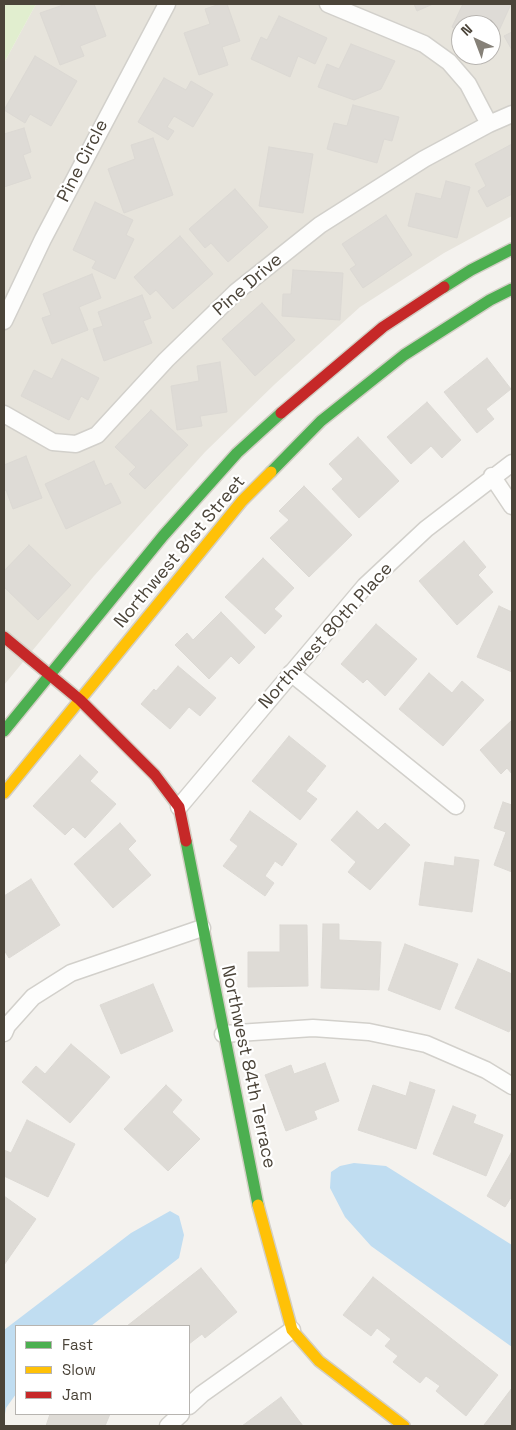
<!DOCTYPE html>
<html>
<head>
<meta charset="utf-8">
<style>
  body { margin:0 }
  #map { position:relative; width:516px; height:1430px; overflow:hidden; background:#f4f2ee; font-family:"Space Grotesk",sans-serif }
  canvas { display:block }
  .frame { position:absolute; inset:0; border:5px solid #4b4439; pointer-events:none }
  .legend { position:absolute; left:15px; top:1325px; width:175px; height:90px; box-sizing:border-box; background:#fff; border:1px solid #b7b4b0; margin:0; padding:6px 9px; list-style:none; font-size:15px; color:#4b4439 }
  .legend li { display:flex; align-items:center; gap:10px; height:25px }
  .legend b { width:25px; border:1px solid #b7b4b0 }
  .north { position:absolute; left:451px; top:15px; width:50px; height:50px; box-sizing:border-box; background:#fff; border:1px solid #b7b4b0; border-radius:50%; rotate:317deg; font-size:14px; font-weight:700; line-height:20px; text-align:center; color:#4b4439 }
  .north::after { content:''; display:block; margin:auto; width:18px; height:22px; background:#868178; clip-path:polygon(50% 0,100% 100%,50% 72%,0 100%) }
</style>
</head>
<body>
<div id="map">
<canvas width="516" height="1430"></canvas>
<div class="frame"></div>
<ul class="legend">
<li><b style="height:6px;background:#4caf50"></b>Fast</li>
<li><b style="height:6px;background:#ffc107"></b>Slow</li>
<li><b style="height:6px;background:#c62828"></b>Jam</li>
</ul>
<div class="north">N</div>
</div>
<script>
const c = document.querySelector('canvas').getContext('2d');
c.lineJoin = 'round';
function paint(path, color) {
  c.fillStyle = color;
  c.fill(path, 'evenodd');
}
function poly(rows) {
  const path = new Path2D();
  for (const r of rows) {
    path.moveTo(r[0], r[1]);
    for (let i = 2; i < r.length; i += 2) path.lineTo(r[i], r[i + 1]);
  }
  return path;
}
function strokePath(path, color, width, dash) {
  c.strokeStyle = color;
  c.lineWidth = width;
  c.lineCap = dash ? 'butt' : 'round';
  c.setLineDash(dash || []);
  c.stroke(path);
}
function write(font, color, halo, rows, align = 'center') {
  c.font = font + ' "Space Grotesk",sans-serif';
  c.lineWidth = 4.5;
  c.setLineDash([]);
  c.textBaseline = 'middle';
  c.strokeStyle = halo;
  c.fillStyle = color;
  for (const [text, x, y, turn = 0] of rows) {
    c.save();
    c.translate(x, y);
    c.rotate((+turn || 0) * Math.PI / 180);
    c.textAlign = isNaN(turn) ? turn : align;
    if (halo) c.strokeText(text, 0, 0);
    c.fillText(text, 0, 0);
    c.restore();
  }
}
const residential = poly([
  [36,4,512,4,512,216,444,253,360,307,275,384,205,452,94,576,4,685,4,63],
  [461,25,491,25,491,55,461,55]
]);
const green = poly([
  [4,4,36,4,4,63]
]);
const water = poly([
  [354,1163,386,1166,512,1245,512,1347,371,1246,345,1217,330,1188,331,1172,340,1166],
  [170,1211,179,1216,184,1235,179,1258,91,1326,16,1326,16,1394,6,1408,4,1420,4,1330,131,1233]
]);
const building = poly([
  [66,4,94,4,106,36,80,46,84,56,60,65,40,13,66,4],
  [220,4,227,4,240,41,222,47,228,65,199,75,184,33,210,24,205,9,220,4],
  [414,4,433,4,417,11,414,4],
  [463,4,511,4,492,46,491,25,461,25,461,32,452,27,463,4],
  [279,16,327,38,315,64,298,56,290,77,251,59,261,37,267,40,279,16],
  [512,32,512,50,504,36,512,32],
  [351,44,395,61,381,89,354,100,318,87,327,64,339,69,351,44],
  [35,56,77,81,51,126,30,114,25,123,4,110,35,56],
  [164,78,186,90,191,81,213,94,193,127,174,116,167,127,174,131,168,140,138,122,164,78],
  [353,105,399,117,392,141,384,139,377,163,327,149,334,123,347,126,353,105],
  [24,128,31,152,23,155,31,178,4,187,4,134,24,128],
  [153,138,173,195,124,213,108,169,135,159,131,145,153,138],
  [512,144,512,194,487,207,478,191,486,186,475,164,512,144],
  [269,147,313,154,303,213,259,206,269,147],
  [446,181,470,187,457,238,408,226,416,193,441,199,446,181],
  [235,189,268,227,228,262,211,243,205,248,189,229,235,189],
  [95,202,133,220,126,235,134,239,115,279,92,268,96,261,73,250,95,202],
  [386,215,412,255,363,288,350,269,356,265,342,244,386,215],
  [180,236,213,274,173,309,156,290,150,295,134,277,180,236],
  [293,270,343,273,340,320,282,316,283,294,291,294,293,270],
  [92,274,101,298,79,307,88,330,52,344,42,318,51,315,43,294,92,274],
  [142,295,151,318,143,321,152,343,104,361,93,329,103,326,98,312,142,295],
  [262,303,295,340,255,376,222,339,262,303],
  [487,358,511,389,486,409,494,419,477,433,444,392,487,358],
  [62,359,99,378,88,400,81,396,69,420,21,396,34,370,52,379,62,359],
  [220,362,227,412,200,416,202,426,177,430,171,386,199,381,197,366,220,362],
  [427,402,461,440,442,458,431,446,411,464,387,437,427,402],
  [151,410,188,445,145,489,129,474,136,467,115,447,151,410],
  [358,437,399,481,359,518,332,489,343,479,329,464,358,437],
  [26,456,42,498,13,509,6,490,4,491,4,465,26,456],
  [94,461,105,486,111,483,121,503,66,529,45,484,94,461],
  [304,486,352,535,309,577,270,538,289,520,279,511,304,486],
  [464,541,486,567,478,575,493,592,457,625,419,581,464,541],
  [29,545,71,585,38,620,4,587,4,571,29,545],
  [263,558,294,588,274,609,282,616,265,634,225,597,263,558],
  [499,606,512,612,512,672,477,657,499,606],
  [221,612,255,647,239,664,231,656,209,679,175,645,187,633,193,640,221,612],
  [376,624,417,659,385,696,367,679,363,683,341,664,376,624],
  [178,666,216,698,200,716,189,707,170,729,141,704,154,689,156,691,178,666],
  [429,673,452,693,462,681,484,700,443,746,399,709,429,673],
  [512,720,512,774,507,768,501,774,480,750,512,720],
  [289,736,326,766,306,791,317,799,300,820,252,781,289,736],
  [80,755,98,772,90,781,116,804,85,838,73,827,65,835,33,806,80,755],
  [503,802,512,805,512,872,494,865,506,832,494,828,503,802],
  [250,811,297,844,282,866,275,861,265,876,274,883,265,896,223,866,238,846,230,840,250,811],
  [357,811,378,830,385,823,410,845,370,890,348,872,356,862,331,840,357,811],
  [120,823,136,841,128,849,151,875,113,908,74,864,120,823],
  [455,857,479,860,472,912,419,905,425,862,454,866,455,857],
  [31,879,60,925,9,958,4,950,4,896,31,879],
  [323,924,339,924,339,940,381,942,379,990,321,988,323,924],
  [280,925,307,925,308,986,248,987,248,952,280,952,280,925],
  [405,944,458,964,440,1010,388,990,405,944],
  [478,959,512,974,512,1026,509,1032,455,1008,478,959],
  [153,984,173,1031,121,1054,100,1005,153,984],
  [71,1044,110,1077,70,1123,22,1082,36,1066,45,1074,71,1044],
  [325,1063,339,1101,314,1111,317,1119,286,1131,265,1075,291,1065,294,1074,325,1063],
  [410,1082,435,1090,416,1149,358,1130,373,1085,406,1096,410,1082],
  [166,1085,182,1100,172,1112,200,1139,168,1171,124,1129,166,1085],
  [453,1106,476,1115,473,1123,503,1135,486,1176,433,1154,453,1106],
  [27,1120,75,1144,48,1197,4,1176,4,1150,11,1153,27,1120],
  [511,1153,512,1196,505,1207,487,1196,511,1153],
  [4,1196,36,1219,4,1265,4,1196],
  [201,1268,237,1312,205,1338,202,1334,189,1344,189,1326,127,1326,201,1268],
  [373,1277,498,1375,466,1416,436,1391,440,1386,426,1376,420,1383,393,1362,398,1356,385,1346,391,1339,377,1328,371,1336,343,1315,373,1277],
  [512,1388,512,1426,486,1426,484,1425,512,1388],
  [281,1397,303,1426,242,1426,281,1397],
  [50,1414,110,1414,105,1426,46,1426,50,1414]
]);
const street = poly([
  [328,4,424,44,449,62,468,84,489,124],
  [4,321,43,239,167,4],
  [4,414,53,442,76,444,97,435,166,360,236,292,320,225,424,159,489,124,512,114],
  [492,476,512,506],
  [291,673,456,806],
  [179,807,365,586,426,529,512,463],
  [4,1033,7,1026,33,997,71,973,202,928],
  [223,1034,313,1028,369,1032,426,1044,486,1070,512,1086],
  [189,1406,202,1394,292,1330],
  [168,1426,181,1414]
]);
const fast = poly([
  [444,287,471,270,512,249],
  [271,472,321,421,404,355,490,300,512,289],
  [4,731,163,536,237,453,281,413],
  [186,841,258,1205]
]);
const slow = poly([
  [4,793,242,501,271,472],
  [258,1205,292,1330,319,1361,404,1426]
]);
const jam = poly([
  [281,413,383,327,444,287],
  [4,637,80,700,155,775,179,807,186,841]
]);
const streetNames = [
  ["Pine Circle",83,161,-63],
  ["Pine Drive",248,285,-41],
  ["Northwest 81st Street",180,552,-50],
  ["Northwest 80th Place",326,636,-48],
  ["Northwest 84th Terrace",248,1067,78]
];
paint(residential, '#e7e4dc');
paint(green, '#e1eecf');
paint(water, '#c0ddf1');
paint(building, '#dedbd6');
strokePath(building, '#dcd9d4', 1);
strokePath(street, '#d2d0cb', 19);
strokePath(fast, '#d3cfc5', 14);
strokePath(slow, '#d3cfc5', 14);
strokePath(jam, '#d3cfc5', 14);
strokePath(street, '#fdfdfc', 16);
strokePath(fast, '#4caf50', 11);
strokePath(slow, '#ffc107', 11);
strokePath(jam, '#c62828', 11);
write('18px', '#4b4439', '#fff', streetNames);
</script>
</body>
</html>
